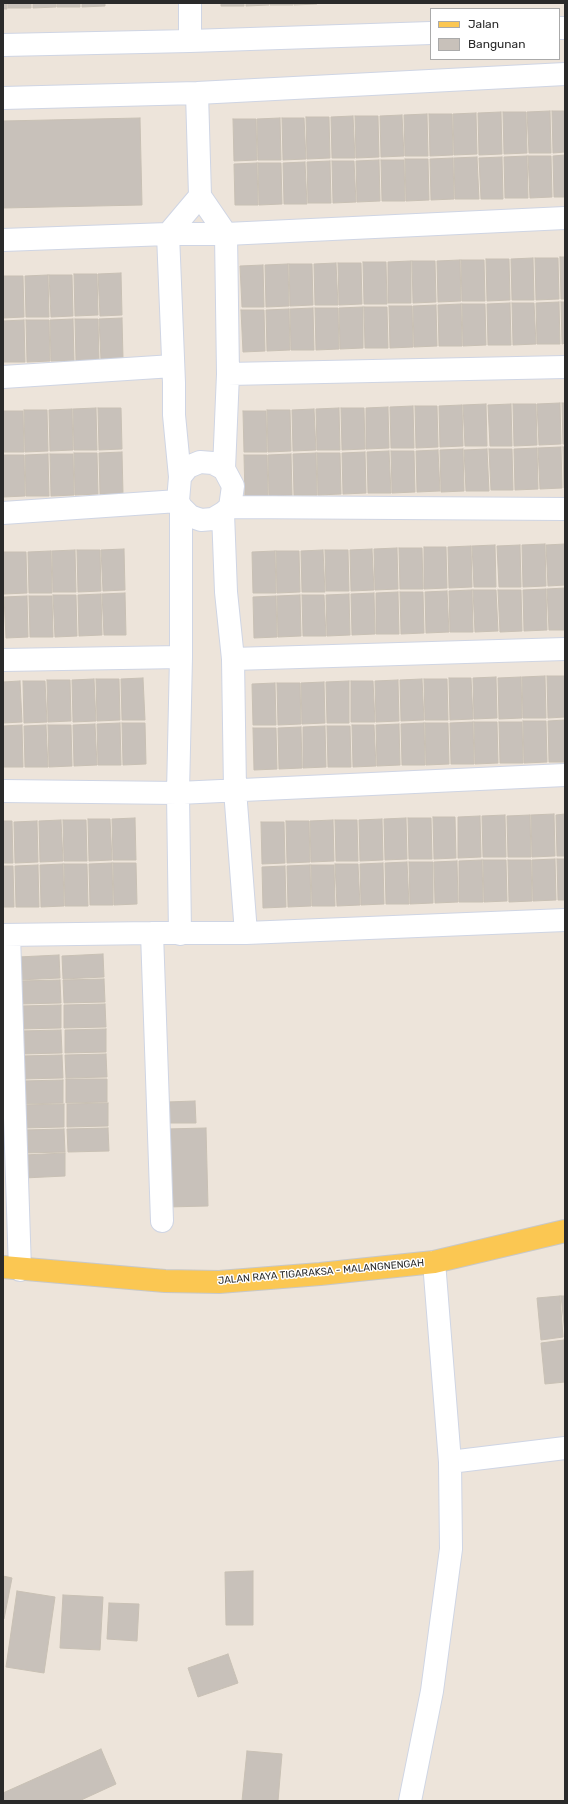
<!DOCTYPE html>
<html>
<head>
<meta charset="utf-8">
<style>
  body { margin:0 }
  #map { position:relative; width:568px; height:1804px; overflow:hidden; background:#ede4da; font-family:Rubik,sans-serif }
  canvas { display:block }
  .frame { position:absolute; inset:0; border:4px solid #2a2a2a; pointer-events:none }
  .legend { position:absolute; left:430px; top:8px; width:130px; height:52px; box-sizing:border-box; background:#fff; border:1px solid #aaa; margin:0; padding:5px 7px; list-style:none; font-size:12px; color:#2a2a2a }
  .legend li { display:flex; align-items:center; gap:8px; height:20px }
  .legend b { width:20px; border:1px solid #aaa }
</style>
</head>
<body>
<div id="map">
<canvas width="568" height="1804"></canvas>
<div class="frame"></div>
<ul class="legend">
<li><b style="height:5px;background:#fbc752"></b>Jalan</li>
<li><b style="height:11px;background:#c8c1ba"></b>Bangunan</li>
</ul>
</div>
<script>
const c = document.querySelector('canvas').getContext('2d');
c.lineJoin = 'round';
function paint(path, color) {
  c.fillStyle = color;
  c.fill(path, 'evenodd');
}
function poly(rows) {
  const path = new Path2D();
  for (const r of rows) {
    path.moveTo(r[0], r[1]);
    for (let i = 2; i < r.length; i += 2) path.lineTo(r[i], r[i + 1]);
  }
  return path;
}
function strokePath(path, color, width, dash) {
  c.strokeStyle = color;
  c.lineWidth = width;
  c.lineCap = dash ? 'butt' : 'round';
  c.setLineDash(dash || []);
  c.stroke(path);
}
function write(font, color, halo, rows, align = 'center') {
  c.font = font + ' Rubik,sans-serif';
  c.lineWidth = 3;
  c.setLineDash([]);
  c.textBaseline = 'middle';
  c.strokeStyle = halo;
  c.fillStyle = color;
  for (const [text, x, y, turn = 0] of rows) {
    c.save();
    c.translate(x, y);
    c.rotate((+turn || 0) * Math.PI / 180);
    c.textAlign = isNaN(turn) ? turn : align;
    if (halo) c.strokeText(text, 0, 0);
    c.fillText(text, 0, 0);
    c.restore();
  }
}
const building = poly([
  [3,3,7,3,7,9,3,9,3,3],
  [8,3,31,3,31,8,8,8,8,3],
  [33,3,56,3,56,7,33,8,33,3],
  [57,3,80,3,80,7,57,7,57,3],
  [82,3,105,3,105,6,82,7,82,3],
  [221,3,244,3,244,6,221,6,221,3],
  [246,3,269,3,269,5,246,6,246,3],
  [270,3,293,3,293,5,270,5,270,3],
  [294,3,317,3,317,4,294,5,294,3],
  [550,111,551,153,529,153,527,112,550,111],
  [552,111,565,111,565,152,553,153,552,111],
  [501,112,502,154,479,155,478,113,501,112],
  [503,112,526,112,527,153,504,154,503,112],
  [476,113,477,154,454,155,453,114,476,113],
  [427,114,428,156,405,156,404,115,427,114],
  [429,114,452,114,453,155,430,156,429,114],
  [402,115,404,156,381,157,380,116,402,115],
  [353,116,355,158,332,158,331,117,353,116],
  [355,116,378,116,379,157,356,158,355,116],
  [306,117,329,117,330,158,307,159,306,117],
  [140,118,142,205,3,208,3,121,140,118],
  [280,118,281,160,258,160,257,119,280,118],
  [282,118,304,118,306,159,283,160,282,118],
  [233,119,256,119,257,160,234,161,233,119],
  [565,155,565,197,554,197,553,156,565,155],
  [527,156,528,198,505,198,504,157,527,156],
  [528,156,551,156,552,197,530,198,528,156],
  [477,157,479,199,455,199,454,158,477,157],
  [502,157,503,199,481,199,479,158,502,157],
  [453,158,454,199,431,200,430,159,453,158],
  [405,159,428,159,429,200,406,201,405,159],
  [379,160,380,201,357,202,356,161,379,160],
  [381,160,404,160,405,201,382,201,381,160],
  [330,161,331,203,308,203,307,162,330,161],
  [332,161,354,161,356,202,333,203,332,161],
  [305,162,307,204,284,204,283,163,305,162],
  [257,163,258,205,235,205,234,164,257,163],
  [258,163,281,163,282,204,259,205,258,163],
  [560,257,565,257,565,299,561,299,560,257],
  [533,258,534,300,512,300,511,259,533,258],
  [535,258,558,258,559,299,536,300,535,258],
  [486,259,509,259,510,300,487,301,486,259],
  [460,260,461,301,438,302,437,261,460,260],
  [461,260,484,260,485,301,462,301,461,260],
  [411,261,411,303,388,303,388,262,411,261],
  [412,261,435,261,436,302,413,303,412,261],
  [363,262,386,262,387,304,364,304,363,262],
  [336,263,338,305,315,305,314,264,336,263],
  [338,263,361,263,362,304,339,305,338,263],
  [288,264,289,306,266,307,265,265,288,264],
  [289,264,312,264,313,305,290,306,289,264],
  [263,265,264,307,242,307,240,266,263,265],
  [121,273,122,315,100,316,98,274,121,273],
  [74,274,97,274,98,315,75,316,74,274],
  [48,275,49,317,26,317,25,276,48,275],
  [49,275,72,275,73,316,51,317,49,275],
  [3,276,23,276,24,317,3,318,3,276],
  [559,302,560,344,537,344,536,303,559,302],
  [561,302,565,302,565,343,562,344,561,302],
  [510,303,511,345,488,345,487,304,510,303],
  [512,303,534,303,536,344,513,345,512,303],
  [461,304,462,346,439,346,438,305,461,304],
  [462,304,485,304,486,345,463,346,462,304],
  [436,305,437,346,414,347,413,306,436,305],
  [389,306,412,306,413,347,390,348,389,306],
  [363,307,363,348,340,349,339,308,363,307],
  [364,307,387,307,388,348,365,348,364,307],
  [313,308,314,350,291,350,290,309,313,308],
  [315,308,338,308,339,349,316,350,315,308],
  [289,309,290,350,267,351,266,310,289,309],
  [241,310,264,310,265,351,243,352,241,310],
  [122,318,123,359,101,360,99,319,122,318],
  [73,319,74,361,51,361,50,320,73,319],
  [75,319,98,319,99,360,76,361,75,319],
  [24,320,25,362,3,362,3,321,24,320],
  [26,320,49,320,50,361,27,362,26,320],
  [560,403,561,444,539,445,537,404,560,403],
  [562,403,565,403,565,444,563,444,562,403],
  [486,404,487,446,465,446,463,405,486,404],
  [511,404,512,446,490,446,488,405,511,404],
  [513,404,536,404,537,445,514,446,513,404],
  [462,405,463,446,440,447,439,406,462,405],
  [413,406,414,448,391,448,390,407,413,406],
  [415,406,437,406,438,447,416,448,415,406],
  [388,407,389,448,366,449,366,408,388,407],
  [96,408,97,450,74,450,73,409,96,408],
  [98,408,121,408,122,449,99,450,98,408],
  [339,408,340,450,317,450,316,409,339,408],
  [341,408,364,408,365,449,342,450,341,408],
  [72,409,73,450,50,451,49,410,72,409],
  [314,409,316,450,293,451,292,410,314,409],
  [24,410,47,410,48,451,25,452,24,410],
  [267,410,290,410,291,451,268,452,267,410],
  [3,411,23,411,24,452,3,452,3,411],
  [243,411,266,411,267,452,244,452,243,411],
  [561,447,562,488,540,489,538,448,561,447],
  [563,447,565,447,565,488,564,488,563,447],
  [537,448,538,489,515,490,514,449,537,448],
  [463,449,464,491,441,492,440,450,463,449],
  [487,449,489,491,466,491,464,450,487,449],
  [489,449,512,449,513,490,491,490,489,449],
  [438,450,440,491,417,492,416,451,438,450],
  [389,451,391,493,368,493,367,452,389,451],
  [391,451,414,451,415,492,392,493,391,451],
  [122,452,123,494,100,494,99,453,122,452],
  [365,452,366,493,343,494,342,453,365,452],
  [74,453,97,453,98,494,75,495,74,453],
  [316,453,317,495,294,495,293,454,316,453],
  [317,453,340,453,341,494,318,495,317,453],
  [48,454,49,496,26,496,25,455,48,454],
  [50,454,73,454,74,495,51,496,50,454],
  [291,454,292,495,269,496,268,455,291,454],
  [3,455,24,455,25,496,3,497,3,455],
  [244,455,267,455,268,496,245,497,244,455],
  [545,544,546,586,523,587,522,545,545,544],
  [565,544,565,585,548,586,546,545,565,544],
  [495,545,496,587,474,587,472,546,495,545],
  [520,545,521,587,499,587,497,546,520,545],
  [471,546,472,587,449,588,448,547,471,546],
  [424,547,446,547,447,588,424,589,424,547],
  [397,548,398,589,375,590,374,549,397,548],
  [399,548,422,548,423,589,400,589,399,548],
  [124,549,125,590,103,591,101,550,124,549],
  [372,549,374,590,351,591,350,550,372,549],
  [75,550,76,592,53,592,52,551,75,550],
  [77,550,100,550,101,591,78,592,77,550],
  [323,550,325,592,302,592,301,551,323,550],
  [325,550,348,550,349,591,326,591,325,550],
  [51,551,52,593,29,593,28,552,51,551],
  [275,551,276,593,253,593,252,552,275,551],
  [276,551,299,551,300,592,277,593,276,551],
  [3,552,26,552,27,593,4,594,3,552],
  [565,588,565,630,549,630,547,589,565,588],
  [546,589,547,630,524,631,523,590,546,589],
  [472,590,473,632,450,632,449,591,472,590],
  [473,590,496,590,498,631,475,632,473,590],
  [498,590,521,590,522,631,500,632,498,590],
  [447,591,449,632,426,633,425,592,447,591],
  [398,592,399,634,376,634,376,593,398,592],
  [400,592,423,592,424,633,401,634,400,592],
  [125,593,126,635,104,635,102,594,125,593],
  [374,593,375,634,352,635,351,594,374,593],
  [101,594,102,635,79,636,78,595,101,594],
  [349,594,350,635,327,636,326,595,349,594],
  [53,595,76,595,77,636,55,637,53,595],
  [300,595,301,636,278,637,277,596,300,595],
  [302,595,324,595,326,636,303,636,302,595],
  [27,596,28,637,6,638,4,597,27,596],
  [29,596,52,596,53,637,30,637,29,596],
  [276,596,277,637,254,638,253,597,276,596],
  [545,676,546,718,523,718,522,677,545,676],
  [547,676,565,676,565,717,548,718,547,676],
  [496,677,497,718,474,719,473,678,496,677],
  [521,677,522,718,499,719,498,678,521,677],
  [143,678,145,720,122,720,121,679,143,678],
  [449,678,471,678,473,719,450,720,449,678],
  [94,679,96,721,73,722,72,680,94,679],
  [96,679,119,679,120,720,97,721,96,679],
  [422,679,424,720,401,721,400,680,422,679],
  [424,679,447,679,448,720,425,720,424,679],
  [47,680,70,680,71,721,48,722,47,680],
  [398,680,399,721,376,722,375,681,398,680],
  [20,681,22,722,3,723,3,682,20,681],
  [23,681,45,681,47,722,24,723,23,681],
  [349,681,349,723,327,723,326,682,349,681],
  [351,681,373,681,375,722,351,722,351,681],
  [324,682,325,723,302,724,301,683,324,682],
  [275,683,276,725,253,725,252,684,275,683],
  [277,683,300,683,301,724,278,725,277,683],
  [565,720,565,762,549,762,548,721,565,720],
  [523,721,546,721,547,762,524,763,523,721],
  [473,722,474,764,451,764,450,723,473,722],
  [474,722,497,722,498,763,475,764,474,722],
  [499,722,522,722,523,763,500,763,499,722],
  [120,723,121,765,98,765,97,724,120,723],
  [122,723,145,723,146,764,123,765,122,723],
  [424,723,425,765,402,765,401,724,424,723],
  [425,723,448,723,449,764,426,765,425,723],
  [95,724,97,765,74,766,73,725,95,724],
  [399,724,400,765,377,766,376,725,399,724],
  [22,725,23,767,3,767,3,726,22,725],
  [46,725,48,767,25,767,24,726,46,725],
  [48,725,71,725,72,766,49,767,48,725],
  [352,725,374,725,376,766,353,767,352,725],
  [325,726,326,767,303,768,303,727,325,726],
  [327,726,350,726,351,767,328,767,327,726],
  [301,727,302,768,279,769,278,728,301,727],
  [253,728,276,728,277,769,254,770,253,728],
  [554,814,555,856,532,857,531,815,554,814],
  [565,814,565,856,557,856,556,815,565,814],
  [505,815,506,857,483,857,482,816,505,815],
  [530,815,531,857,508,857,507,816,530,815],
  [480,816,481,857,458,858,458,817,480,816],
  [433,817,455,817,456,858,434,859,433,817],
  [135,818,136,860,113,860,112,819,135,818],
  [406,818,407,859,385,860,384,819,406,818],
  [408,818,431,818,432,859,409,859,408,818],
  [88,819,110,819,112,860,89,861,88,819],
  [382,819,383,860,360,861,359,820,382,819],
  [61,820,63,861,40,862,39,821,61,820],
  [63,820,86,820,87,861,64,861,63,820],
  [333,820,334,861,311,862,310,821,333,820],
  [335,820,357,820,358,861,336,861,335,820],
  [3,821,12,821,13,863,3,863,3,821],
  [37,821,38,862,15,863,14,822,37,821],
  [286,821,309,821,310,862,287,863,286,821],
  [261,822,284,822,285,863,262,864,261,822],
  [555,859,556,900,533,901,532,860,555,859],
  [557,859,565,859,565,900,558,900,557,859],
  [482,860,483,902,459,902,459,861,482,860],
  [483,860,506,860,507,901,484,902,483,860],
  [508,860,531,860,532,901,509,902,508,860],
  [457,861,458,902,435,903,434,862,457,861],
  [407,862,409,904,386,904,385,863,407,862],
  [409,862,433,862,433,903,410,904,409,862],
  [112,863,113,905,90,905,89,864,112,863],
  [113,863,136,863,137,904,114,905,113,863],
  [383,863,384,904,361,905,360,864,383,863],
  [63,864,64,906,41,907,40,865,63,864],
  [64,864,87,864,88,906,65,906,64,864],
  [335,864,358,864,360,905,337,906,335,864],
  [38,865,39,907,16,907,15,866,38,865],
  [310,865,311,906,288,907,287,866,310,865],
  [311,865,334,865,335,906,312,906,311,865],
  [3,866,13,866,14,907,3,907,3,866],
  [285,866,286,907,263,908,262,867,285,866],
  [103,954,104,977,63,979,62,956,103,954],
  [59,955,60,978,19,980,18,957,59,955],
  [104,979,105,1002,64,1003,63,980,104,979],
  [60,980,61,1003,20,1004,19,981,60,980],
  [105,1004,106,1027,64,1028,64,1005,105,1004],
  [61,1005,61,1028,20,1029,20,1006,61,1005],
  [106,1029,106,1052,65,1053,65,1030,106,1029],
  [61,1030,62,1053,21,1054,20,1031,61,1030],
  [106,1054,107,1077,66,1078,65,1055,106,1054],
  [62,1055,63,1078,22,1079,21,1056,62,1055],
  [66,1079,107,1079,107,1102,66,1103,66,1079],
  [63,1080,63,1103,22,1104,22,1081,63,1080],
  [195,1101,196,1123,167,1123,167,1102,195,1101],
  [108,1103,108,1126,67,1127,67,1104,108,1103],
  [64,1104,64,1127,23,1128,22,1105,64,1104],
  [108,1128,109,1151,68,1152,67,1129,108,1128],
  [206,1128,208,1206,167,1207,166,1129,206,1128],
  [64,1129,65,1152,24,1153,23,1130,64,1129],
  [65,1153,65,1176,24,1178,24,1155,65,1153],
  [560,1296,563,1337,541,1340,537,1298,560,1296],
  [561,1296,565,1296,565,1333,561,1296],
  [564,1340,565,1382,545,1384,541,1343,564,1340],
  [253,1571,253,1625,226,1625,225,1572,253,1571],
  [3,1576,12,1578,4,1619,3,1618,3,1576],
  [17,1591,55,1597,44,1673,6,1667,17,1591],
  [63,1595,103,1597,100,1650,60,1648,63,1595],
  [109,1603,139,1604,137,1641,107,1639,109,1603],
  [228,1654,238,1683,198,1697,188,1668,228,1654],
  [101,1749,116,1784,79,1801,3,1801,3,1793,101,1749],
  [247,1751,282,1754,278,1801,242,1801,247,1751]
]);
const minor = poly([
  [190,3,190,41],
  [559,28,565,28],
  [3,45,190,41,431,33],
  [197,93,200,196,226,234,228,374,224,469],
  [3,98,197,93,565,74],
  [3,240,168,234,226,234,565,218],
  [228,374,565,367],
  [3,377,173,366],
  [180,477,174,415,174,383,168,234,200,196],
  [230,507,565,509],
  [3,513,178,501],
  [223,513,213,519,201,520,190,516,181,507,178,501,180,477,188,467,200,462,213,463,224,469,233,486,230,507,223,513,226,592,233,659,235,790,246,933],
  [233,659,565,649],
  [3,660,181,657],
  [3,791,178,793,565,775],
  [152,933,162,1221],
  [180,934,178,793,181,657,181,507],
  [3,935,152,933,246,933,565,920],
  [9,935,20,1270],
  [450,1462,565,1448],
  [410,1801,432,1691,451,1549,450,1462,434,1262]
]);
const major = poly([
  [3,1267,165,1281,219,1282,320,1274,434,1262,565,1231]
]);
const streetNames = [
  ["JALAN RAYA TIGARAKSA - MALANGNENGAH",321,1272,-5]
];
paint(building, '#c8c1ba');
strokePath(building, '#c8c0b4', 1);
strokePath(minor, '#cfd5e4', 24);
strokePath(major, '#c8c8c8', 24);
strokePath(minor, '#fff', 22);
strokePath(major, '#fbc752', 22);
write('10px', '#2a2a2a', '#fff', streetNames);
</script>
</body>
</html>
